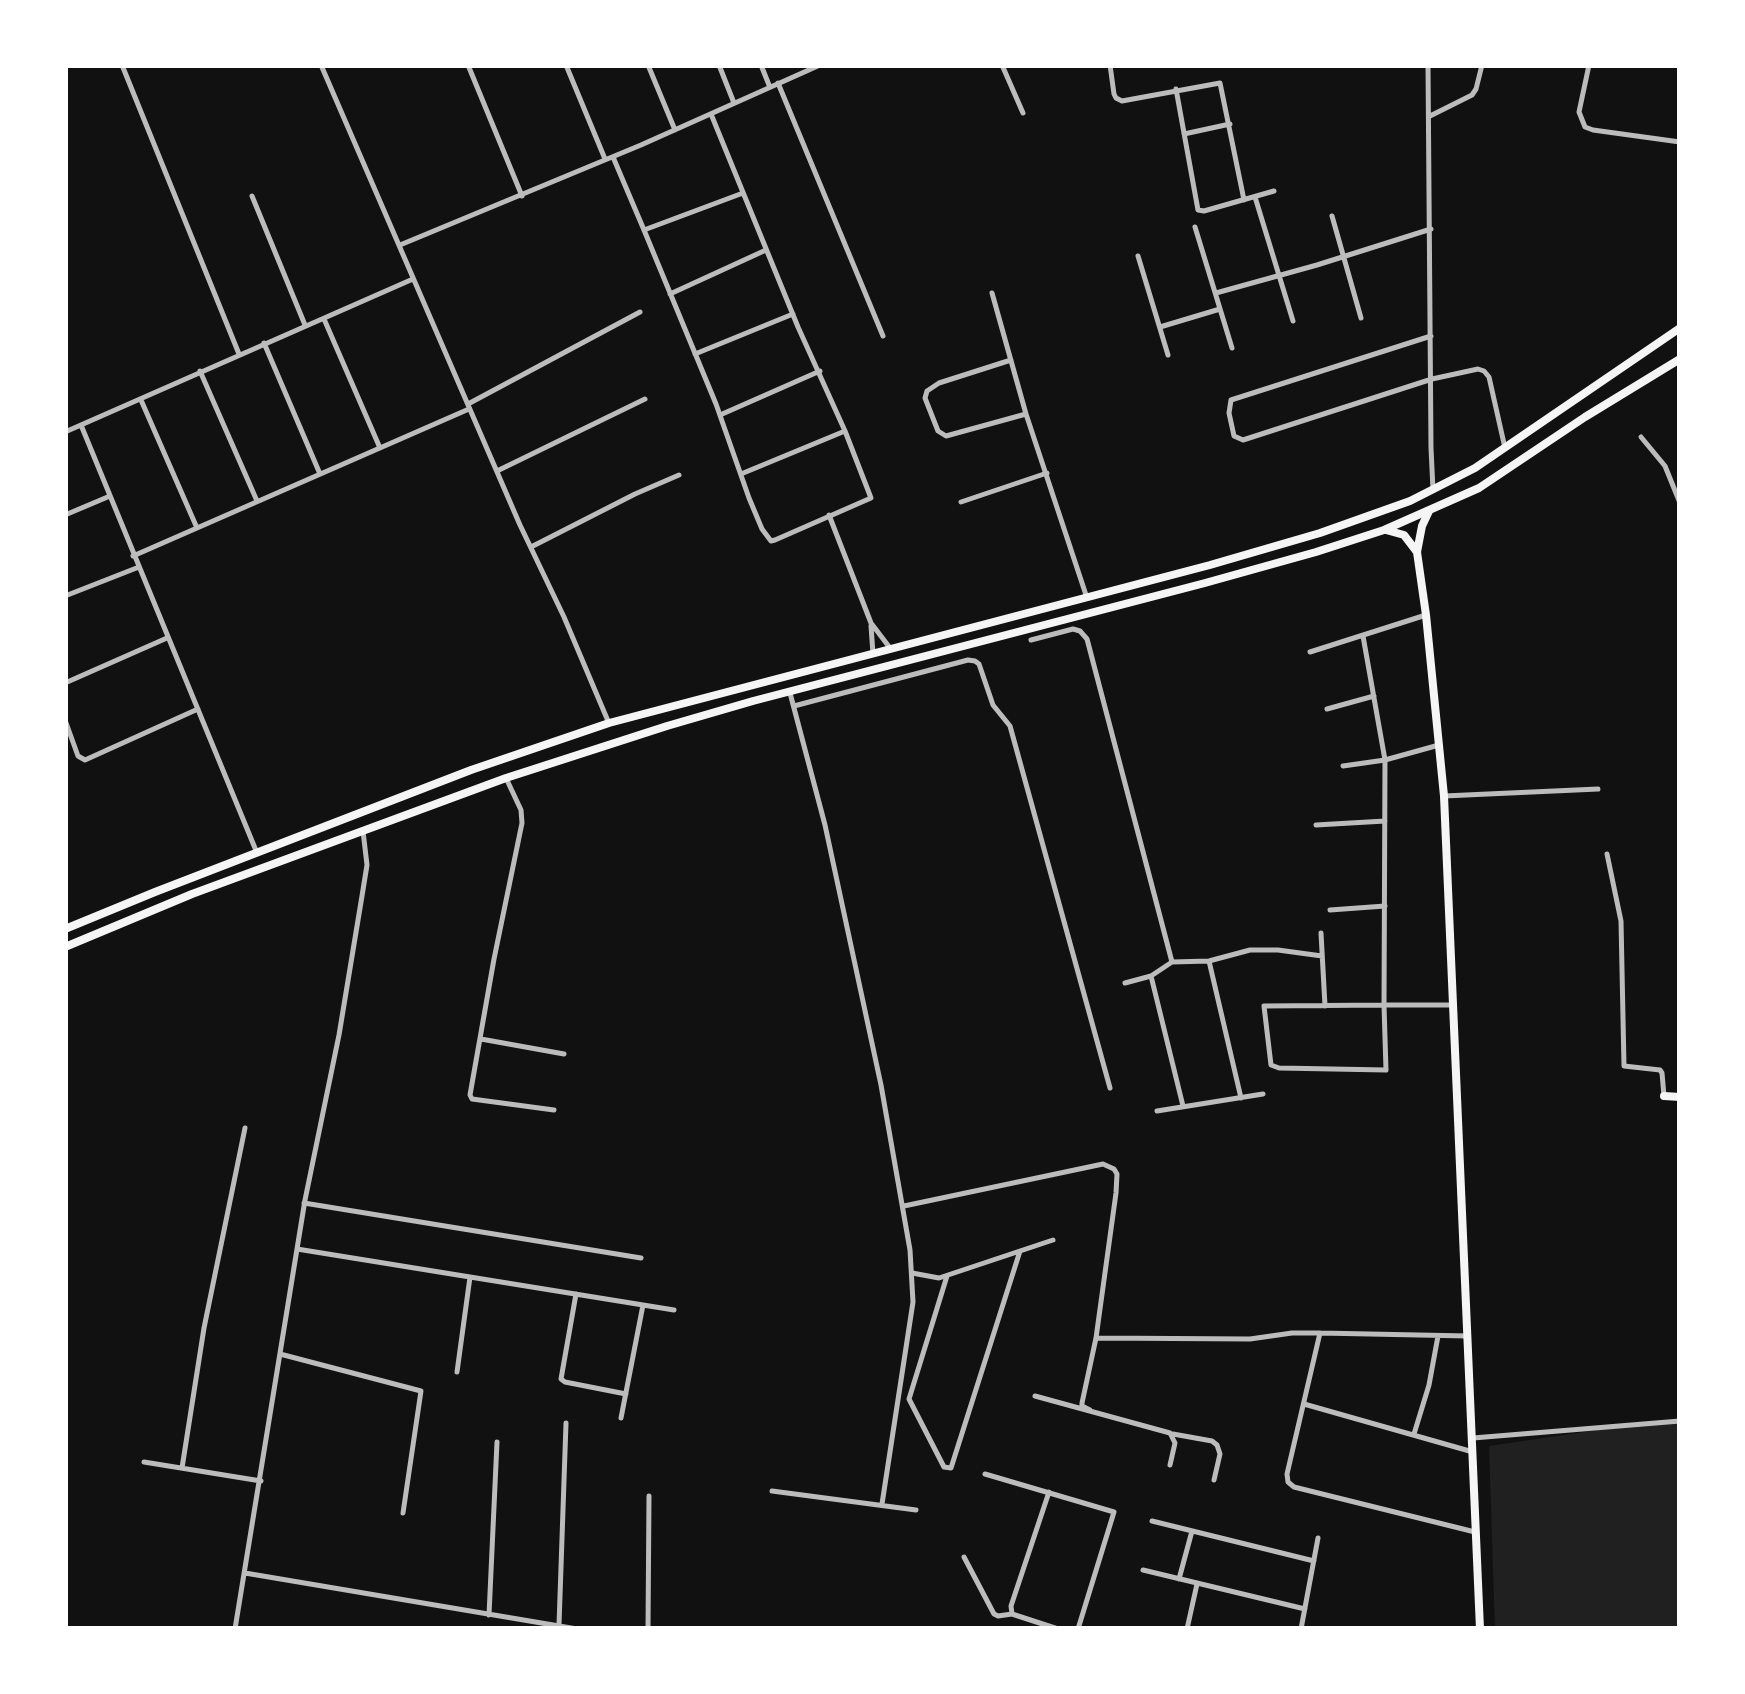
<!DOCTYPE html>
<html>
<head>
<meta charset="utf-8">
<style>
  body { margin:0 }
  #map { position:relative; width:1745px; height:1694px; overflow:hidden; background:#111; font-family:Jost,sans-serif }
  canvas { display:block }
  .frame { position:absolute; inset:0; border:68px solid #fff; pointer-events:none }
</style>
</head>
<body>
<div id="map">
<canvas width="1745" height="1694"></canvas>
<div class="frame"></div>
</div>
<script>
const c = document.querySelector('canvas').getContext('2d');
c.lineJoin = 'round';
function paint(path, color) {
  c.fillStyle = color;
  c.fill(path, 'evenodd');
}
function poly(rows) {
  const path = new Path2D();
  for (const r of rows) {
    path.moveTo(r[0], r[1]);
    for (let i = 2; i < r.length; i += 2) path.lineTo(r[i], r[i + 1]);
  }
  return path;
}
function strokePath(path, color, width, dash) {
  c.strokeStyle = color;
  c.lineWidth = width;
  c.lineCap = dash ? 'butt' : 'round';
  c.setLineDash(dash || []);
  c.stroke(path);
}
const green = poly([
  [1680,1418,1680,1629,1495,1629,1489,1446]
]);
const minor = poly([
  [122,65,239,354],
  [321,65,520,525,564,617,608,721],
  [468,65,522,196],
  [566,65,605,159],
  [648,65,675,130],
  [719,65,734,103],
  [761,65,769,85],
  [1002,65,1023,113],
  [1110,65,1114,94,1116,98,1122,101,1220,83,1244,200],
  [1428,65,1431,448,1433,490],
  [1589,65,1579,112,1585,127,1593,130,1680,142],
  [778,83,883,336],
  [1176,89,1198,210,1204,211,1274,191],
  [711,114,798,327,845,431],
  [1430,116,1472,95,1476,89,1482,65],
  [1184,134,1230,124],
  [613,157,644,230],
  [252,196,305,325],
  [1255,197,1293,321],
  [1332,216,1361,318],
  [1195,227,1232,348],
  [400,245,641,145,820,65],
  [1138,256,1168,355],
  [992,293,1026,414,1087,598],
  [1216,293,1317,265,1431,229],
  [670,294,766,250],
  [324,319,380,448],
  [1160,327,1220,309],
  [1431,336,1231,400,1229,413,1234,436,1243,440,1432,379,1478,369,1484,371,1489,377,1505,448],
  [264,343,320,474],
  [695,354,793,314],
  [1011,360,939,383,927,391,925,398,938,431,946,436,1026,414],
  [200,371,257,501],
  [141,400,197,528],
  [468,404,640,312],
  [720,415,820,371],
  [81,425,257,853],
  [65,432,413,279],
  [1641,437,1665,466,1680,503],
  [497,471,645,399],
  [741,474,845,431,871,498,775,540,771,541,762,529,749,498,716,404,644,230,743,193],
  [961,502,1047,473],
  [65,515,110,496],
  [829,515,871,623,890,648],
  [531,547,635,494,679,475],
  [133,556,469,409],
  [65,596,139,567],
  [871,626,873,654],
  [1363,636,1385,760,1384,1005,1386,1070,1279,1068,1271,1065,1264,1006,1384,1005,1454,1005],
  [1031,640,1073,629,1080,631,1087,639,1172,962],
  [1310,652,1426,615],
  [65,683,167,638],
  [790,693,825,825,881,1085,910,1250,913,1302,882,1504],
  [794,706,968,660,975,661,979,664,993,705,1010,726,1110,1088],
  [1327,709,1374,696],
  [65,720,78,756,85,760,198,709],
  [1343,766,1385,760,1439,745],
  [506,778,521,810,522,823,494,959,470,1095,472,1099,554,1110],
  [1444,796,1598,789],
  [1316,825,1385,821],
  [1607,854,1621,921,1624,1066,1660,1070,1662,1073,1664,1096],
  [1330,910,1385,906],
  [1321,933,1325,1006],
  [1209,961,1241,1098],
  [1151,976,1183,1106],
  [1125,983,1151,976,1172,962,1209,961,1250,950,1278,950,1322,956],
  [481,1039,564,1054],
  [1157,1111,1263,1094],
  [304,1203,641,1258],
  [904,1206,1103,1164,1114,1169,1117,1174,1116,1193,1096,1338,1082,1403,1082,1406,1090,1410],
  [297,1249,674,1310],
  [912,1273,939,1278,1053,1240],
  [947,1276,909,1399,944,1467,951,1468,1020,1251],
  [576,1294,561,1379,565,1382,626,1394],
  [1320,1333,1287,1474,1288,1482,1294,1487,1475,1532],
  [1096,1338,1250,1339,1292,1333,1320,1333,1468,1336],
  [280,1354,421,1391,403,1513],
  [457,1372,470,1277],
  [1035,1396,1170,1433,1175,1443,1170,1465],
  [1304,1404,1473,1452],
  [621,1418,643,1305],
  [1173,1434,1212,1441,1217,1445,1220,1454,1214,1480],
  [1414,1434,1429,1385,1438,1336],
  [1473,1438,1680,1421],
  [144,1462,261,1481],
  [182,1468,204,1328,245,1128],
  [985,1474,1114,1512,1078,1629],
  [772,1491,916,1510],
  [1049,1492,1011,1606,1012,1614,1058,1629],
  [1152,1521,1314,1561],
  [964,1557,994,1614,998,1616,1012,1614],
  [1143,1570,1305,1609],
  [245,1573,577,1629],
  [1179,1579,1192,1531],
  [489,1615,497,1442],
  [559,1625,566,1423],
  [235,1629,305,1200,339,1035,362,896,367,865,363,831],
  [648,1629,649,1496],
  [1187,1629,1197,1584],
  [1301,1629,1318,1538]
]);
const secondary = poly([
  [1429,511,1422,526,1417,552,1426,615,1444,796,1480,1629],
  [1386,530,1404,535,1417,552],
  [1664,1096,1680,1097]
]);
const primary = poly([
  [65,929,155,892,471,770,609,723,1210,565,1320,533,1410,501,1475,468,1680,328],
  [65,947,192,894,506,778,667,726,753,701,1205,583,1316,552,1384,530,1479,488,1585,417,1680,359]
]);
paint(green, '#202020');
strokePath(minor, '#bcbcbc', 5);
strokePath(secondary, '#f5f5f5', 8);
strokePath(primary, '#f5f5f5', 8);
</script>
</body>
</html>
